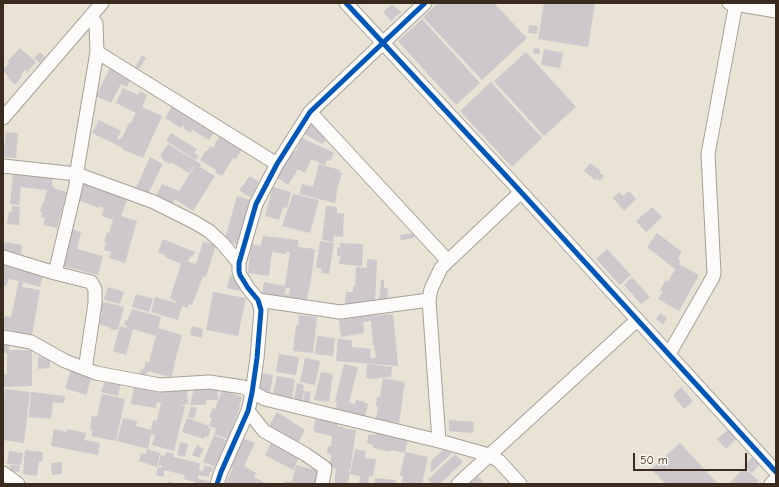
<!DOCTYPE html>
<html>
<head>
<meta charset="utf-8">
<style>
  body { margin:0 }
  #map { position:relative; width:779px; height:487px; overflow:hidden; background:#e8e3d4; font-family:"Comic Neue",sans-serif }
  canvas { display:block }
  .frame { position:absolute; inset:0; border:4px solid #3b2a1e; pointer-events:none }
  .scale { position:absolute; left:633px; top:453px; width:114px; height:18px; box-sizing:border-box; border:2px solid #3b2a1e; border-top:0; padding-left:5px; font-size:12px; line-height:14px; white-space:nowrap; color:#3b2a1e; -webkit-text-stroke:3px #fbf7ec; paint-order:stroke }
</style>
</head>
<body>
<div id="map">
<canvas width="779" height="487"></canvas>
<div class="frame"></div>
<div class="scale">50 m</div>
</div>
<script>
const c = document.querySelector('canvas').getContext('2d');
c.lineJoin = 'round';
function paint(path, color) {
  c.fillStyle = color;
  c.fill(path, 'evenodd');
}
function poly(rows) {
  const path = new Path2D();
  for (const r of rows) {
    path.moveTo(r[0], r[1]);
    for (let i = 2; i < r.length; i += 2) path.lineTo(r[i], r[i + 1]);
  }
  return path;
}
function strokePath(path, color, width, dash) {
  c.strokeStyle = color;
  c.lineWidth = width;
  c.lineCap = dash ? 'butt' : 'round';
  c.setLineDash(dash || []);
  c.stroke(path);
}
const building = poly([
  [438,3,494,3,527,38,482,80,423,17],
  [544,3,595,3,588,47,538,39],
  [392,4,401,12,391,21,383,12],
  [422,19,480,83,456,105,398,41],
  [529,25,538,26,537,34,528,33],
  [20,48,36,62,27,72,25,70,21,75,22,76,15,85,7,77,8,76,3,70,9,63,7,62],
  [534,48,540,49,540,54,533,53],
  [544,49,563,53,560,68,541,65],
  [40,52,45,57,40,63,34,58],
  [526,52,576,107,544,136,494,81],
  [142,55,146,58,139,69,135,67],
  [110,68,131,78,127,87,121,84,111,103,96,96],
  [491,82,542,138,512,167,460,111],
  [123,88,138,95,140,91,147,95,142,107,162,116,143,158,122,149,123,148,92,133,99,120,121,131,117,139,119,140,120,138,122,138,129,123,130,124,136,113,116,103],
  [173,105,215,131,209,140,192,130,191,133,183,128,185,126,183,125,181,128,165,118],
  [312,123,328,138,322,144,305,134],
  [6,132,18,133,16,158,3,157],
  [171,133,197,149,194,153,199,156,196,160,166,141],
  [220,135,242,149,236,159,233,158,222,176,215,172,216,170,200,160,206,150,207,151,210,146,213,148],
  [302,138,334,153,330,161,327,160,325,165,311,159,305,173,298,169,288,185,276,177,293,152,296,151],
  [168,144,201,164,200,167,215,176,193,211,175,199,173,203,156,196,162,184,179,191,194,167,193,167,189,173,171,162,170,164,162,160,163,158,160,156],
  [150,157,163,164,148,194,136,188],
  [590,163,601,171,600,173,604,176,600,181,596,178,595,180,584,171],
  [319,164,340,170,339,172,342,173,336,193,337,193,335,203,299,194,302,184,313,187],
  [13,173,53,177,52,186,54,186,53,188,67,192,57,228,43,225,45,218,41,217,42,212,40,211,43,202,44,202,47,190,21,187,19,205,10,204],
  [250,176,259,182,256,186,257,187,250,197,239,190],
  [85,182,128,197,121,216,137,221,125,263,109,258,111,252,104,250,106,243,104,242,107,232,109,233,113,220,102,216,104,208,99,206,99,208,78,200],
  [273,187,291,192,287,208,283,207,279,220,265,216],
  [629,191,636,199,624,211,613,198,619,192,623,196],
  [293,194,319,200,310,233,282,226],
  [237,196,250,200,237,244,228,242,225,239],
  [12,206,20,207,19,225,7,224,9,212,12,212],
  [326,206,337,207,337,213,344,214,343,237,334,236,333,242,322,240],
  [652,207,662,217,646,232,636,221],
  [72,229,81,232,77,249,103,256,98,275,63,266,68,241,69,241],
  [414,233,414,238,401,240,400,235],
  [657,233,682,252,678,258,681,261,679,264,699,275,679,311,658,299,663,292,660,290,666,280,668,282,675,269,647,247],
  [263,236,298,240,298,247,315,249,310,287,309,287,307,300,289,297,288,298,262,294,264,282,285,286,290,252,286,252,286,254,272,252,269,276,248,273,251,244,261,246],
  [286,288,290,288,289,295,285,294],
  [163,239,195,252,192,257,190,256,188,262,196,264,203,242,216,245,206,277,203,276,192,305,189,304,188,308,182,306,178,320,151,312,155,297,176,303,177,301,171,300,172,298,170,298,181,264,165,257,165,255,158,252],
  [320,241,334,243,329,274,321,273,322,269,316,268],
  [5,242,22,245,21,254,3,251],
  [340,243,363,244,362,266,339,264,340,256,337,256,337,247,340,248],
  [607,249,631,275,620,285,596,259],
  [367,259,377,260,375,303,362,305,345,304,346,292,353,292,353,286,355,286,356,267,367,268],
  [3,263,44,272,40,287,23,282,22,287,40,290,32,335,3,329,3,318,5,318,5,316,11,317,19,281,9,279,6,286,3,286],
  [230,275,237,277,241,284,239,291,227,288],
  [632,277,650,297,641,304,624,285],
  [381,280,384,280,384,288,388,288,387,303,379,302],
  [108,287,124,292,120,304,105,300,104,298],
  [213,292,246,298,238,336,206,330],
  [136,294,153,299,149,312,132,307],
  [102,302,105,303,105,302,124,307,118,329,116,329,116,330,110,329,111,328,99,324,102,312,100,312],
  [132,309,161,317,158,328,182,335,174,365,175,365,171,377,148,371,146,376,140,375,141,369,144,369,146,361,149,362,156,336,133,329,126,355,113,351,120,326,127,328,127,326,124,325,125,320,127,321],
  [660,313,667,318,663,324,656,319],
  [393,314,398,366,336,361,338,339,352,340,352,347,371,349,370,358,376,358,374,345,373,345,371,321,363,322,364,333,341,337,339,320,372,315,372,316],
  [299,315,317,317,313,353,293,351,296,325,298,326],
  [192,326,203,329,202,338,190,335],
  [317,336,335,338,333,356,315,354],
  [3,344,9,344,9,350,32,350,32,386,3,387,3,374,7,374,7,353,3,353],
  [279,354,299,357,296,375,276,372],
  [50,356,50,368,38,369,38,357],
  [305,358,320,361,315,385,300,382],
  [344,364,358,367,349,403,355,404,356,400,365,402,365,403,368,404,365,417,335,410,337,402,335,401],
  [367,364,392,367,391,377,378,378,378,379,366,378],
  [71,370,92,377,86,395,65,388],
  [321,372,333,374,329,402,314,400],
  [261,373,273,375,270,393,263,392,259,387],
  [277,376,295,379,292,399,273,394],
  [383,378,405,382,399,423,376,419,378,407,376,406,377,397,380,397],
  [105,381,121,384,118,396,101,392],
  [297,383,304,385,303,390,304,391,302,402,294,400],
  [134,387,160,392,187,390,188,404,180,405,185,406,174,451,152,445,155,435,151,434,148,449,117,441,123,418,137,421,136,426,151,430,153,420,157,421,161,403,157,402,156,408,131,404],
  [681,387,693,401,684,409,673,395],
  [194,388,218,388,218,400,206,400,206,405,190,405],
  [5,389,30,392,24,443,3,440,3,407],
  [222,390,242,397,239,407,240,407,228,439,214,434,216,428,209,426,212,418,209,417,213,408,215,409],
  [305,391,311,392,309,404,303,402],
  [31,392,65,396,64,403,53,402,51,419,29,417],
  [102,394,125,399,116,441,91,436,93,429,90,429,92,416,97,417],
  [191,407,197,408,194,419,188,417],
  [277,412,305,430,298,443,269,426],
  [187,418,209,426,208,428,211,429,208,437,205,436,204,439,182,432],
  [316,418,338,424,337,426,343,427,343,428,356,430,350,470,349,470,348,472,350,472,348,484,334,484,336,468,330,467,331,455,327,453,328,446,331,446,332,436,314,432,315,429,313,429],
  [449,420,474,422,473,433,449,431],
  [54,429,67,432,67,429,86,433,84,440,100,443,98,455,51,446],
  [729,429,737,438,726,449,717,439],
  [376,432,408,439,405,452,428,457,422,484,401,484,403,476,400,475,405,453,391,450,391,452,373,448,373,445,367,443,369,434,375,435],
  [214,435,228,441,217,467,203,462],
  [242,438,255,443,244,466,256,473,254,477,268,484,225,484,233,468,229,466],
  [272,441,300,456,293,470,265,455],
  [180,442,188,444,185,457,177,455],
  [680,443,718,484,666,484,651,469],
  [197,445,204,449,199,458,192,455],
  [147,449,160,453,157,467,139,461,141,453,146,454],
  [355,449,366,451,365,458,376,459,373,476,369,476,368,484,359,484,360,476,350,474],
  [25,450,43,452,42,462,39,461,37,476,23,474],
  [443,450,452,453,432,472,431,471,431,461],
  [9,451,23,453,21,465,7,464],
  [166,452,174,454,173,457,199,463,200,464,199,470,203,471,204,466,213,467,212,472,210,472,209,477,198,475,198,479,209,481,209,484,195,484,195,482,184,479,185,475,164,470,164,477,156,475,158,467,162,468,163,466,158,465,161,455,165,456],
  [455,454,463,462,440,484,432,484,428,480],
  [752,457,760,464,752,473,744,466],
  [62,462,62,474,52,475,51,463],
  [10,465,20,466,19,472,10,471],
  [296,465,319,471,319,484,284,484,285,481,292,482],
  [744,468,759,481,756,484,729,484],
  [478,476,483,482,481,484,469,484],
  [375,478,396,480,395,484,374,484],
  [169,481,178,484,168,484]
]);
const minor = poly([
  [346,3,521,192,776,472],
  [729,3,776,11],
  [97,52,277,164],
  [310,112,448,261],
  [3,118,102,3],
  [3,166,77,174,154,202,194,222,209,231,222,243,239,263],
  [3,257,55,273,91,282,95,289,95,303,86,363,83,368],
  [55,273,76,185,78,164,97,52,96,24,91,16],
  [258,300,340,312,429,300],
  [3,337,31,342,65,361,96,373,160,385,209,382,243,387,265,399,439,441,489,455,499,461,520,484],
  [669,354,713,277,714,273,708,154,736,3],
  [248,411,264,431,305,454,325,468,322,484],
  [439,441,429,300,431,289,441,268,448,261,521,192],
  [3,473,18,484],
  [217,484,221,472,248,411,252,393,257,358,261,310,258,300,248,288,240,275,239,271,239,263,256,204,277,164,310,112,425,3],
  [458,484,637,320],
  [771,484,776,479]
]);
const cycleway = poly([
  [346,3,521,192,776,472],
  [217,484,221,472,248,411,252,393,257,358,261,310,258,300,248,288,240,275,239,271,239,263,256,204,277,164,310,112,425,3]
]);
paint(building, '#ccc8cc');
strokePath(minor, '#a6a197', 15);
strokePath(minor, '#fcfbf9', 13);
strokePath(cycleway, '#0057b8', 5);
</script>
</body>
</html>
